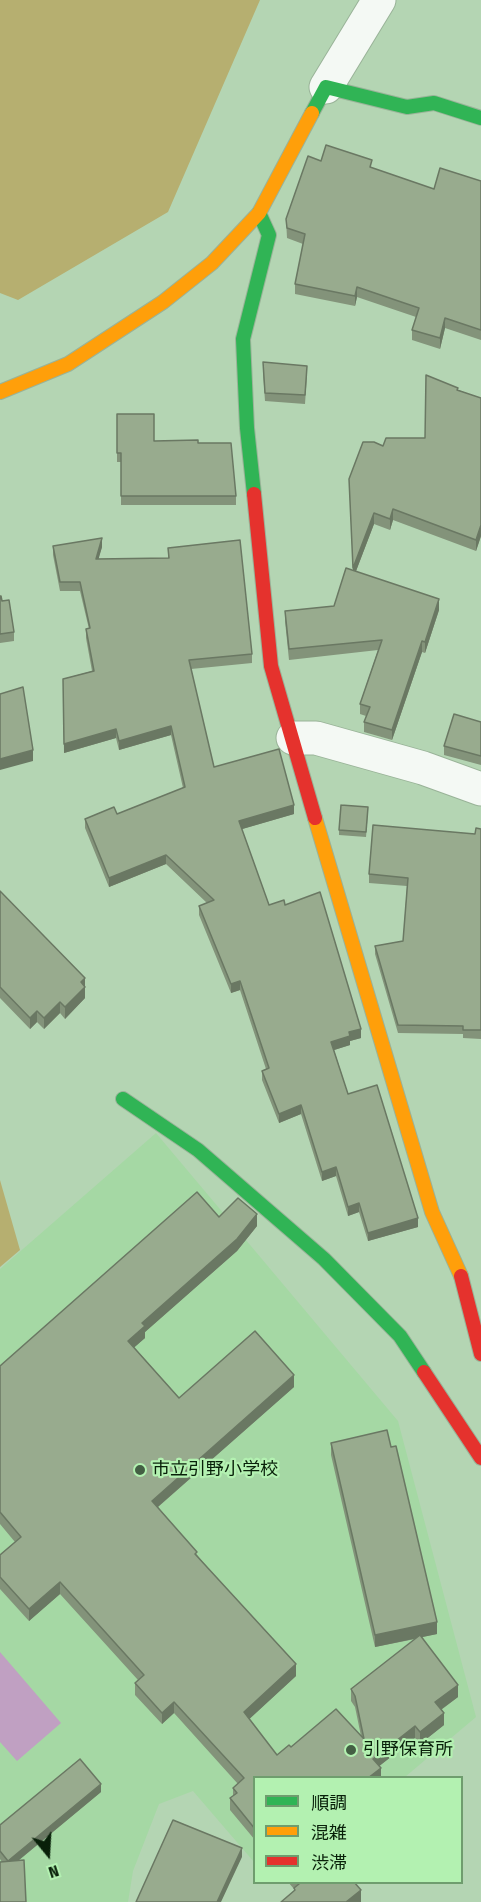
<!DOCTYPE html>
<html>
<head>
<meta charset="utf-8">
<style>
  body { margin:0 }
  #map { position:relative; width:481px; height:1902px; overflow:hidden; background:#b4d5b3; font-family:"Fira Sans Condensed","Noto Sans JP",sans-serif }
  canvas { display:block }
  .legend { position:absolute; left:253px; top:1776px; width:210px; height:108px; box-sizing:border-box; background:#b3f1b1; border:2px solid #6f9d6e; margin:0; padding:8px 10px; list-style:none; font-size:18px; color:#082009 }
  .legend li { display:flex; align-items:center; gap:12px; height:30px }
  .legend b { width:30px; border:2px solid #6f9d6e }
  .north { position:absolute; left:18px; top:1824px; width:60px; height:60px; -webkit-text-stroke:4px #b3f1b1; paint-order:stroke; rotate:162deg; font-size:16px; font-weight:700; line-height:24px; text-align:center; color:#082009 }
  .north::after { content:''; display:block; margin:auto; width:21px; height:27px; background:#082009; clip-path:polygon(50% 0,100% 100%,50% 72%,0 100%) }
</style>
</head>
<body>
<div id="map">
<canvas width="481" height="1902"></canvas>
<ul class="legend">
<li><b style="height:8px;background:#30b455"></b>順調</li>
<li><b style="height:8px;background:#ff9f0a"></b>混雑</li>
<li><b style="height:8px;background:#e5322d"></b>渋滞</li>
</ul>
<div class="north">N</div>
</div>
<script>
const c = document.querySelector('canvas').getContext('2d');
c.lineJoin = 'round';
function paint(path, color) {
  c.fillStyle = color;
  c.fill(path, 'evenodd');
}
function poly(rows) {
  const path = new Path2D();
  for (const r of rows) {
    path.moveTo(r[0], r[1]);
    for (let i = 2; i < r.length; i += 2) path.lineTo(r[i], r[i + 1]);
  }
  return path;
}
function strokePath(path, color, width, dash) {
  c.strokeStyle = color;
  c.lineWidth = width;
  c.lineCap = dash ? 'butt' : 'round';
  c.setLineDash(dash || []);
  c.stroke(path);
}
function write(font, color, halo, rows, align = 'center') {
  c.font = font + ' "Fira Sans Condensed","Noto Sans JP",sans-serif';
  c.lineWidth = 4.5;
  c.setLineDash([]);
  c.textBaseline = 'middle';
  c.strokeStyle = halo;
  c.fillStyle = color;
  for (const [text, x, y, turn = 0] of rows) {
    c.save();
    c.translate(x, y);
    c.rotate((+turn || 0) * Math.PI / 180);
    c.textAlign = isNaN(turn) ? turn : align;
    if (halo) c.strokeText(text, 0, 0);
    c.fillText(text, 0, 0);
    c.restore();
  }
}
const built = poly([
  [156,1133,398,1421,476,1717,405,1777,255,1778,254,1862,193,1791,159,1804,133,1871,128,1902,0,1902,0,1269]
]);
const forest = poly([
  [0,0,260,0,168,212,18,300,0,293],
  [0,1180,20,1250,0,1267]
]);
const water = poly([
  [0,1652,61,1723,17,1761,0,1742]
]);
const street = poly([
  [326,87,379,0],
  [293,738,316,738,423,768,481,789]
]);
const fast = poly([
  [312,113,326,87,407,107,434,103,481,118],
  [254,494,247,428,243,339,269,235,259,213],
  [123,1099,198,1150,324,1259,400,1336,424,1372]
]);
const slow = poly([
  [0,392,68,364,163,302,212,263,259,213,312,113],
  [315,818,432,1212,461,1276]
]);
const jam = poly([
  [254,494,271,666,315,818],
  [461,1276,481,1354],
  [424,1372,481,1458]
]);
const wall = poly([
  [321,161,372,168,434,189,481,181,481,340,445,328,440,349,412,340,412,330,416,317,357,297,355,306,295,294,295,284,303,244,287,238,286,219],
  [263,371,307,374,305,404,265,401],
  [458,390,481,398,481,536,476,551,393,520,390,530,374,524,356,571,439,610,425,653,422,652,392,740,364,732,364,722,366,716,360,714,360,704,378,650,289,660,285,621,285,611,334,606,353,570,349,479,383,446,425,438],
  [117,414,154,441,198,443,236,496,236,505,121,505,121,462,117,462],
  [53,546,102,547,98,559,168,558,168,548,252,654,252,663,191,669,214,767,294,814,242,829,269,905,285,905,361,1038,350,1041,350,1045,334,1050,348,1094,418,1227,368,1241,359,1212,348,1216,336,1176,322,1181,301,1114,279,1123,262,1080,262,1071,266,1069,240,990,231,993,199,915,199,906,207,903,166,864,109,887,85,828,85,819,117,814,183,788,171,735,119,750,116,738,64,753,63,679,92,671,86,638,86,629,89,629,80,591,60,591,53,555],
  [0,596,14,632,14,641,0,643],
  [481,722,481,765,444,755,444,746],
  [368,812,366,837,339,835,339,830],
  [481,829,481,1039,463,1038,463,1034,398,1033,375,954,375,946,403,941,407,886,369,883,369,874,475,834],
  [0,891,85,986,85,998,65,1019,60,1013,44,1029,37,1022,30,1029,0,998],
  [219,1217,257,1226,237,1251,145,1332,145,1338,134,1347,179,1398,294,1387,158,1507,296,1676,249,1719,277,1755,291,1747,361,1736,355,1707,351,1701,351,1689,415,1639,375,1647,331,1455,331,1443,437,1634,422,1637,458,1697,441,1710,444,1725,420,1744,415,1738,379,1766,381,1778,255,1778,255,1840,230,1810,230,1798,233,1796,233,1788,238,1784,174,1713,162,1724,135,1695,135,1683,138,1680,60,1594,29,1621,0,1589,0,1555,15,1542,0,1524,0,1366],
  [101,1792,18,1861,2,1862,0,1859,0,1825],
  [288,1882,354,1882,361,1902,294,1892,294,1889]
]);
const shadedWall = poly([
  [357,287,357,297,355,306,355,296],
  [445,318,445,328,440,349,440,338],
  [393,509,393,520,390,530,390,519],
  [374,513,374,524,353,579,353,568],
  [481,525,481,536,476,551,476,540],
  [102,538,102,547,96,568,96,559],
  [439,599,439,610,425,653,425,642],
  [422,641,422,652,392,740,392,730],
  [171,726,171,735,119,750,119,741],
  [116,729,116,738,64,753,64,744],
  [33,750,33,761,0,770,0,759],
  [294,805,294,814,239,830,239,821],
  [166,855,166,864,109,887,109,878],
  [85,978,85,998,65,1019,65,1007,81,982],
  [240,981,240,990,231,993,231,984],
  [60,1002,60,1013,44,1029,44,1018],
  [37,1011,37,1022,30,1029,30,1018],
  [361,1029,361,1038,350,1041,350,1045,331,1051,331,1042,349,1032],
  [301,1105,301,1114,279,1123,279,1114],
  [336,1167,336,1176,322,1181,322,1172],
  [359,1203,359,1212,348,1216,348,1207],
  [257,1214,257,1226,237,1251,145,1332,145,1338,128,1353,128,1341,142,1323],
  [418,1218,418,1227,368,1241,368,1233],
  [294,1375,294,1387,152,1512,152,1501],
  [60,1582,60,1594,29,1621,29,1609],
  [437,1622,437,1634,375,1647,375,1635],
  [296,1664,296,1676,244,1724,244,1712],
  [458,1685,458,1697,435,1714,435,1702],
  [174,1702,174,1713,162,1724,162,1713],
  [444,1713,444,1725,420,1744,420,1732],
  [415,1726,415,1738,373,1771,373,1759],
  [381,1768,381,1778,368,1778],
  [101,1784,101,1792,8,1869,8,1861],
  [242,1848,242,1857,221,1902,217,1902],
  [361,1890,361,1902,346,1902]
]);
const building = poly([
  [326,145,372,160,370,167,434,189,440,168,481,181,481,330,445,318,440,338,412,330,419,308,357,287,355,296,295,284,305,234,287,228,286,219,308,156,321,161,326,145],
  [263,362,307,366,305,395,265,393,263,362],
  [426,375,458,388,457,390,481,398,481,525,476,540,393,509,390,519,374,513,353,568,349,479,363,442,374,442,383,446,386,438,425,438,426,375],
  [117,414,154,414,154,441,198,440,198,443,231,443,236,496,121,496,121,453,117,453,117,414],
  [102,538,96,559,169,558,168,548,240,540,252,654,189,660,214,767,279,749,294,805,239,821,269,905,284,900,285,905,320,892,361,1029,349,1032,350,1036,331,1042,348,1094,377,1085,418,1218,368,1233,359,1203,348,1207,336,1167,322,1172,301,1105,279,1114,262,1071,269,1068,240,981,231,984,199,906,214,900,166,855,109,878,85,819,114,807,117,814,185,787,171,726,119,741,116,729,64,744,63,679,94,671,86,629,90,628,80,582,60,582,53,546,102,538],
  [346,568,439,599,425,642,422,641,392,730,364,722,370,707,360,704,382,640,289,649,285,611,334,606,346,568],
  [0,596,1,596,2,601,9,600,14,632,0,634,0,596],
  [23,687,33,750,0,759,0,694,23,687],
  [454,714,481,722,481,756,444,746,454,714],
  [341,805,368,807,366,832,339,830,341,805],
  [373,825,475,834,476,828,481,829,481,1030,463,1030,463,1026,398,1025,375,946,403,941,408,878,369,874,373,825],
  [0,891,85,978,81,982,85,987,65,1007,60,1002,44,1018,37,1011,30,1018,0,987,0,891],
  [197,1192,219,1217,238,1198,257,1214,237,1239,142,1323,145,1326,128,1341,179,1398,255,1331,294,1375,152,1501,197,1552,195,1554,296,1664,244,1712,277,1755,289,1745,291,1747,336,1709,364,1739,355,1696,351,1689,420,1635,458,1685,435,1702,444,1713,420,1732,415,1726,373,1759,381,1768,368,1778,255,1778,255,1829,230,1798,237,1793,233,1788,244,1778,174,1702,162,1713,135,1683,144,1675,60,1582,29,1609,0,1577,0,1555,21,1537,0,1512,0,1366,197,1192],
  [387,1430,391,1447,396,1446,437,1622,375,1635,331,1443,387,1430],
  [80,1759,101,1784,8,1861,0,1851,0,1825,80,1759],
  [173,1820,242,1848,217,1902,136,1902,173,1820],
  [24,1860,26,1902,0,1902,0,1862,24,1860],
  [298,1882,354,1882,361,1890,346,1902,281,1902,295,1890,294,1888,299,1884,298,1882]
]);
const markers = [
  [140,1470,6,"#445f44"],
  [351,1750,6,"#445f44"]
];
const poiNames = [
  ["市立引野小学校",152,1470],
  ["引野保育所",363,1750]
];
paint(built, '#a5d8a4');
paint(forest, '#b6af70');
paint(water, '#c0a0c2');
strokePath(street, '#99b398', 35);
strokePath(fast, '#99b398', 16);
strokePath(slow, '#99b398', 16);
strokePath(jam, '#99b398', 16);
strokePath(street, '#f4f9f4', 33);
strokePath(fast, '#30b455', 14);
strokePath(slow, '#ff9f0a', 14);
strokePath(jam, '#e5322d', 14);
paint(wall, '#83937a');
paint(shadedWall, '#6a7863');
paint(building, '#98ab8e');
strokePath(building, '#6a7863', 1.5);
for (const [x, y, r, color] of markers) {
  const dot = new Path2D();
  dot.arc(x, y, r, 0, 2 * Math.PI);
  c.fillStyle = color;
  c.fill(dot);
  strokePath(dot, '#b3f1b1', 2);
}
write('18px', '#082009', '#b3f1b1', poiNames, 'left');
</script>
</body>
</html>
